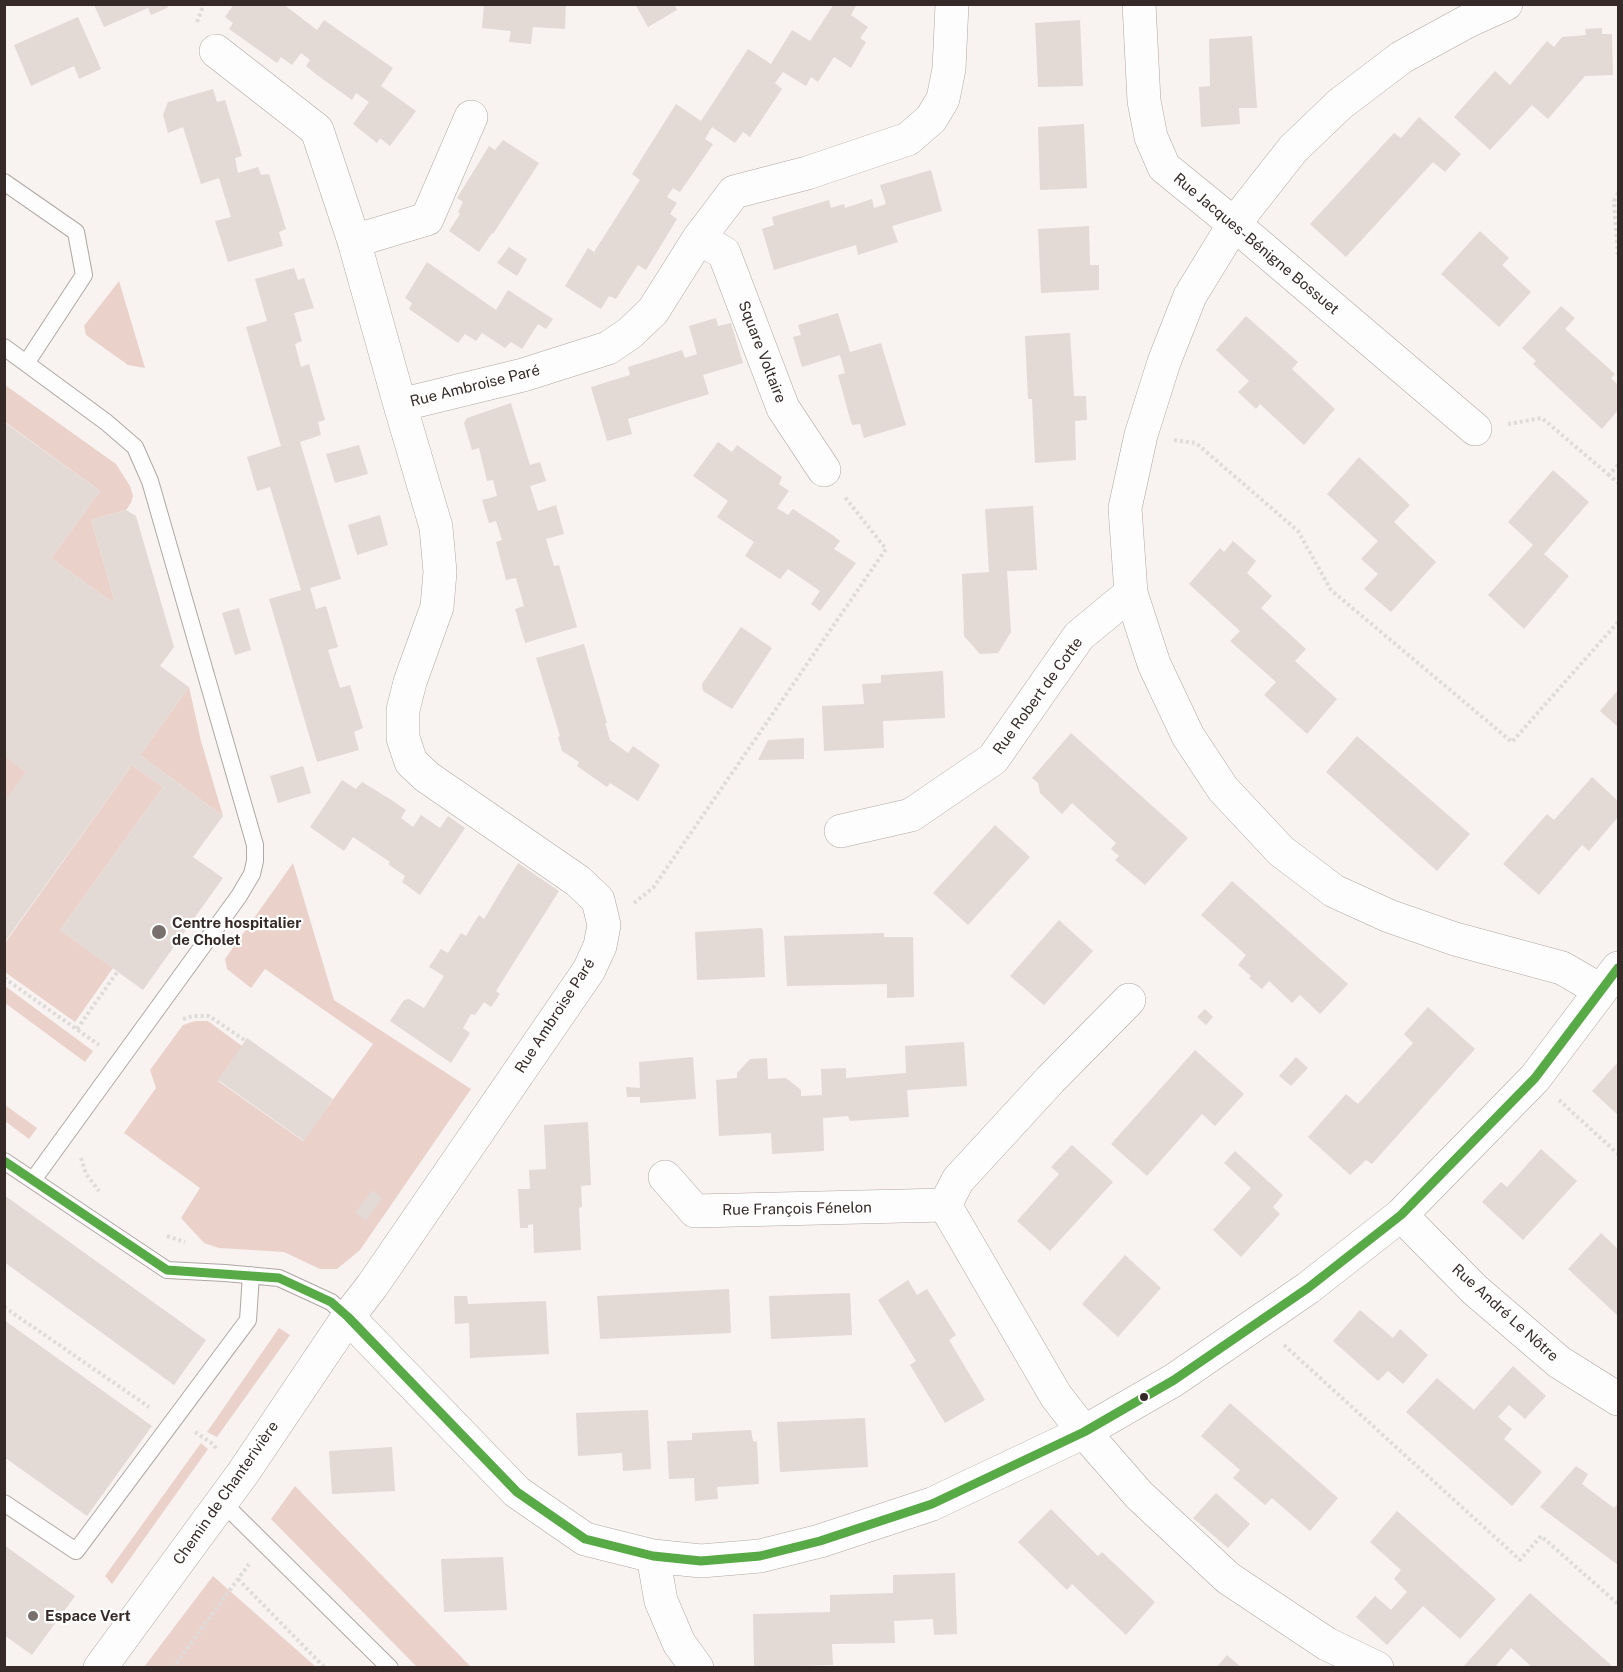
<!DOCTYPE html>
<html>
<head>
<meta charset="utf-8">
<style>
  body { margin:0 }
  #map { position:relative; width:1623px; height:1672px; overflow:hidden; background:#f8f2f0; font-family:"Public Sans",sans-serif }
  canvas { display:block }
  .frame { position:absolute; inset:0; border:6px solid #352a27; pointer-events:none }
</style>
</head>
<body>
<div id="map">
<canvas width="1623" height="1672"></canvas>
<div class="frame"></div>
</div>
<script>
const c = document.querySelector('canvas').getContext('2d');
c.lineJoin = 'round';
function paint(path, color) {
  c.fillStyle = color;
  c.fill(path, 'evenodd');
}
function poly(rows) {
  const path = new Path2D();
  for (const r of rows) {
    path.moveTo(r[0], r[1]);
    for (let i = 2; i < r.length; i += 2) path.lineTo(r[i], r[i + 1]);
  }
  return path;
}
function strokePath(path, color, width, dash) {
  c.strokeStyle = color;
  c.lineWidth = width;
  c.lineCap = dash ? 'butt' : 'round';
  c.setLineDash(dash || []);
  c.stroke(path);
}
function write(font, color, halo, rows, align = 'center') {
  c.font = font + ' "Public Sans",sans-serif';
  c.lineWidth = 4.5;
  c.setLineDash([]);
  c.textBaseline = 'middle';
  c.strokeStyle = halo;
  c.fillStyle = color;
  for (const [text, x, y, turn = 0] of rows) {
    c.save();
    c.translate(x, y);
    c.rotate((+turn || 0) * Math.PI / 180);
    c.textAlign = isNaN(turn) ? turn : align;
    if (halo) c.strokeText(text, 0, 0);
    c.fillText(text, 0, 0);
    c.restore();
  }
}
const green = poly([
  [119,281,145,368,128,365,86,335,84,326],
  [5,385,116,464,130,486,133,496,131,503,126,510,91,520,114,599,112,602,51,558,100,491,5,422],
  [189,687,201,741,223,816,140,755],
  [5,756,26,772,5,802],
  [132,765,163,787,60,930,113,968,75,1022,5,972,5,943],
  [293,863,334,1000,471,1089,360,1250,337,1269,320,1269,284,1252,219,1248,204,1243,181,1218,200,1188,124,1133,156,1088,150,1070,183,1025,195,1021,208,1021,242,1046,218,1081,303,1141,373,1044,265,969,251,988,227,969,225,959],
  [5,986,93,1051,85,1062,5,1003],
  [5,1105,37,1128,29,1139,5,1121],
  [279,1328,290,1335,217,1437,207,1432],
  [201,1443,208,1449,112,1584,105,1576],
  [295,1486,471,1667,417,1667,271,1519],
  [213,1576,316,1667,144,1667]
]);
const building = poly([
  [234,4,283,4,317,30,324,20,393,68,381,86,416,111,390,146,380,138,377,143,353,124,369,102,356,93,352,100,317,75,306,66,310,60,301,53,292,65,281,57,277,63,229,29,233,23,225,17],
  [484,4,566,4,565,29,533,27,531,44,509,42,511,31,482,28],
  [635,4,674,4,677,10,648,27],
  [834,4,857,4,851,15,868,27,860,38,866,42,851,68,834,57,818,82,811,77,806,86,783,72,775,83,782,89,750,137,743,132,735,143,712,127,705,139,713,144,709,150,680,192,673,188,667,197,677,203,670,214,677,219,646,270,638,265,616,299,609,296,601,309,565,286,588,248,594,252,640,180,632,174,676,104,701,121,748,49,771,64,792,30,810,41],
  [94,5,169,5,167,8,151,15,148,8,104,27],
  [78,17,101,69,79,79,74,66,31,86,14,45],
  [1080,20,1083,86,1038,87,1035,23],
  [1602,28,1602,34,1612,34,1613,75,1585,76,1548,119,1532,105,1490,150,1454,117,1495,71,1510,85,1547,41,1554,47,1562,37,1586,35,1585,29],
  [1252,36,1257,108,1239,108,1240,124,1201,127,1199,87,1210,86,1209,39],
  [213,89,217,102,225,100,237,139,242,156,235,158,238,173,258,167,261,175,269,174,286,229,279,232,283,246,228,262,215,221,231,217,219,178,201,184,183,127,168,133,163,115,168,102],
  [1419,117,1461,154,1445,172,1433,162,1346,257,1310,224,1394,133,1401,138],
  [1084,124,1087,188,1040,190,1038,127],
  [503,140,539,163,493,234,492,233,479,252,449,231,460,214,458,212,463,202,457,198,489,146,495,150],
  [931,170,942,211,892,226,898,242,858,255,856,245,774,270,762,229,774,225,772,217,829,200,831,208,844,204,845,208,872,199,874,208,886,204,880,185],
  [1089,226,1090,265,1099,265,1099,290,1041,293,1038,229],
  [1480,231,1509,258,1502,265,1531,292,1499,327,1441,274],
  [509,247,527,259,517,276,497,263],
  [427,262,496,310,508,290,553,319,546,329,538,324,522,349,511,342,505,348,482,333,476,341,465,334,458,343,409,309,412,303,405,298],
  [294,268,298,280,304,278,314,308,294,313,302,341,295,344,301,367,309,364,325,420,318,422,321,435,300,442,341,579,310,588,316,609,326,606,338,647,328,650,340,688,350,685,363,728,354,732,359,750,317,762,269,599,301,590,270,487,257,491,247,457,281,446,246,327,267,321,255,279],
  [1561,306,1575,318,1565,329,1615,374,1611,378,1618,385,1618,410,1602,429,1533,364,1536,361,1522,348],
  [838,313,850,352,881,343,906,425,864,438,860,424,852,425,850,419,838,375,845,373,840,355,802,367,793,337,801,335,798,325],
  [1246,316,1298,362,1292,369,1335,409,1304,445,1260,404,1256,409,1238,392,1249,381,1216,350],
  [716,318,718,326,731,323,743,363,703,375,709,394,628,419,632,434,607,441,591,387,630,375,628,367,682,350,685,358,697,354,689,326],
  [1070,333,1074,396,1086,396,1087,420,1075,421,1076,460,1035,463,1032,399,1028,399,1025,336],
  [511,403,530,465,540,462,546,481,530,486,538,511,556,505,564,534,546,539,554,566,559,565,577,627,525,643,515,609,524,606,516,578,506,580,496,542,502,540,496,521,489,523,482,500,497,496,493,480,487,481,479,448,472,450,464,423,467,418],
  [4,422,100,491,51,558,112,602,114,599,91,520,126,510,136,516,174,647,160,666,189,687,140,755,223,816,193,857,223,878,143,990,60,930,163,787,132,765,4,943,4,802,26,772,4,756],
  [718,442,732,452,737,445,782,477,779,484,789,491,777,508,788,515,793,509,834,536,840,541,834,549,856,563,820,611,811,604,820,591,788,569,780,579,745,556,754,542,717,517,728,501,693,476],
  [359,445,368,474,335,483,326,454],
  [1359,457,1410,505,1394,522,1436,562,1391,612,1364,589,1378,574,1361,559,1378,541,1327,494],
  [1553,470,1589,502,1544,554,1569,576,1524,629,1488,595,1533,545,1508,522],
  [1033,506,1037,570,1007,571,1011,632,998,653,980,654,964,636,962,574,989,572,985,509],
  [380,515,388,545,357,555,348,525],
  [1233,541,1256,561,1247,573,1272,596,1261,608,1306,649,1295,661,1337,699,1307,734,1264,695,1276,682,1230,641,1240,631,1189,584,1220,548,1224,552],
  [239,608,251,650,235,655,222,613],
  [741,627,772,648,732,709,703,691,702,684],
  [584,644,607,723,605,723,610,740,628,753,633,746,660,765,638,801,610,783,607,787,577,766,579,762,562,751,558,737,560,736,536,658],
  [943,671,945,718,883,721,884,748,824,751,822,706,864,704,862,684,881,683,881,675],
  [1618,690,1618,727,1600,711],
  [1071,733,1188,838,1145,885,1115,860,1119,856,1111,849,1116,843,1072,803,1062,814,1040,793,1038,783,1032,778],
  [1357,736,1470,834,1437,871,1326,772],
  [804,738,804,759,758,760,768,740],
  [303,766,311,793,278,803,270,776],
  [1592,777,1618,801,1618,817,1589,851,1582,845,1539,895,1503,864,1547,814,1554,820],
  [342,780,356,789,362,782,393,801,406,810,401,818,413,827,421,815,440,828,448,816,465,828,420,895,402,882,405,876,388,864,390,862,353,837,344,851,310,827],
  [995,825,1030,857,968,925,933,893],
  [518,863,559,891,496,991,500,994,491,1007,484,1002,475,1015,471,1014,463,1028,470,1033,451,1063,390,1021,404,1000,409,999,424,1008,444,976,429,967,441,949,448,953,461,933,466,936,479,915,484,919],
  [1232,881,1348,984,1320,1014,1300,995,1292,1003,1269,981,1262,989,1249,978,1251,976,1238,965,1246,955,1201,915],
  [1059,920,1093,951,1044,1005,1010,976],
  [761,928,763,930,765,977,697,980,695,932],
  [884,933,884,937,913,937,914,997,887,998,887,984,787,986,784,936],
  [1428,1007,1475,1049,1372,1164,1366,1160,1350,1175,1308,1137,1346,1094,1358,1104,1413,1043,1404,1034],
  [1205,1009,1213,1017,1206,1025,1197,1017],
  [247,1038,333,1099,304,1141,218,1080],
  [964,1042,967,1086,907,1090,909,1117,850,1121,848,1116,823,1118,824,1151,772,1154,771,1133,719,1136,716,1080,737,1078,737,1073,750,1059,767,1058,768,1079,786,1078,801,1090,801,1096,822,1095,821,1069,846,1068,846,1078,906,1073,905,1046],
  [1195,1050,1244,1094,1215,1126,1202,1114,1147,1176,1111,1144],
  [693,1057,696,1099,640,1103,640,1097,627,1097,626,1087,640,1088,639,1062],
  [1296,1057,1308,1068,1291,1086,1279,1076],
  [1618,1062,1618,1115,1592,1091],
  [588,1122,591,1185,581,1186,582,1207,579,1208,581,1250,534,1253,533,1224,528,1225,528,1228,520,1228,518,1189,530,1189,529,1170,546,1169,544,1125],
  [1072,1145,1113,1182,1050,1251,1017,1221,1059,1174,1051,1167],
  [1541,1149,1577,1181,1523,1240,1482,1202,1501,1182,1507,1187],
  [1235,1151,1283,1195,1273,1207,1280,1214,1241,1257,1213,1230,1251,1188,1224,1163],
  [372,1190,382,1198,366,1221,355,1213],
  [4,1195,206,1340,174,1385,4,1262],
  [1601,1233,1618,1249,1618,1316,1568,1269],
  [1125,1255,1161,1288,1118,1337,1082,1304],
  [908,1280,917,1295,927,1289,956,1335,949,1340,985,1400,945,1423,910,1365,916,1361,878,1300],
  [729,1289,731,1333,600,1339,597,1296],
  [850,1293,852,1335,771,1339,769,1296],
  [454,1296,467,1296,468,1304,546,1301,549,1354,470,1358,469,1323,455,1324],
  [1360,1310,1393,1338,1400,1329,1428,1355,1403,1384,1388,1371,1378,1381,1333,1341],
  [4,1320,152,1426,87,1516,4,1457],
  [1513,1366,1546,1396,1525,1419,1509,1405,1498,1417,1512,1429,1504,1439,1542,1472,1512,1506,1406,1412,1437,1378,1474,1410],
  [1230,1403,1338,1498,1310,1531,1272,1498,1265,1505,1233,1478,1240,1470,1201,1436],
  [648,1410,651,1469,623,1471,622,1453,578,1456,576,1413],
  [865,1418,868,1467,780,1472,777,1422],
  [751,1430,753,1441,757,1442,759,1484,717,1487,718,1499,695,1501,694,1478,669,1479,667,1441,692,1440,692,1433],
  [392,1447,395,1491,332,1494,329,1451],
  [1576,1466,1588,1474,1582,1484,1614,1508,1618,1503,1618,1565,1540,1507],
  [1216,1493,1250,1524,1228,1548,1193,1518],
  [1051,1509,1098,1556,1102,1552,1155,1602,1126,1635,1072,1584,1067,1590,1018,1542],
  [1397,1511,1496,1599,1460,1639,1423,1606,1387,1645,1356,1617,1375,1596,1391,1610,1407,1592,1394,1579,1401,1570,1370,1542],
  [4,1545,75,1596,32,1655,4,1635],
  [503,1557,507,1610,444,1612,441,1559],
  [955,1573,957,1634,934,1635,933,1619,894,1621,895,1643,832,1644,833,1665,754,1667,753,1614,830,1612,830,1595,893,1593,893,1575],
  [1530,1593,1611,1665,1608,1668,1533,1668,1511,1648,1494,1668,1462,1668],
  [1227,1655,1242,1668,1216,1668]
]);
const path = poly([
  [197,22,204,4],
  [1618,193,1614,201,1618,256],
  [1508,424,1542,418,1609,475],
  [1174,440,1196,443,1298,531,1331,590,1512,742,1618,622],
  [1618,465,1609,475,1618,483],
  [634,903,653,888,886,549,844,496],
  [4,978,99,1045],
  [183,1019,193,1016,209,1016,246,1041],
  [77,1029,118,971],
  [1559,1100,1618,1154],
  [81,1158,86,1174,99,1191],
  [167,1236,185,1242],
  [4,1307,149,1407],
  [1284,1345,1520,1560,1541,1536,1618,1604],
  [195,1432,213,1444,217,1450],
  [238,1579,325,1668],
  [173,1668,249,1564]
]);
const service = poly([
  [4,182,76,232,84,275,27,362],
  [4,347,106,422,135,447,150,481,255,845,255,861,252,874,239,896,33,1180],
  [4,1161,167,1270,225,1273,279,1278,331,1302,348,1317],
  [222,1502,390,1668],
  [4,1503,76,1551,248,1320,251,1275]
]);
const minor = poly([
  [1139,4,1144,101,1151,137,1164,167,1234,224,1475,429],
  [1506,4,1468,21,1402,57,1340,104,1293,149,1234,224,1190,296,1164,362,1141,435,1125,508,1131,593,1154,664,1188,736,1223,789,1281,851,1334,891,1389,916,1455,939,1562,968,1600,990],
  [216,51,317,130,354,241,400,405],
  [699,238,724,253,783,408,824,470],
  [354,241,427,219,471,117],
  [841,831,911,815,993,759,1079,636,1131,593],
  [665,1177,695,1211,945,1205,1056,1396,1084,1432,1139,1495,1228,1578,1327,1644,1377,1668],
  [945,1205,958,1180,1050,1080,1129,1000],
  [1401,1215,1475,1290,1559,1362,1618,1399],
  [348,1317,517,1492,585,1539,653,1556,701,1561,760,1556,820,1541,932,1504,1084,1432,1174,1380,1308,1288,1401,1215,1535,1078,1618,968],
  [653,1556,661,1601,679,1643,697,1668],
  [100,1668,243,1473,348,1317,372,1286,589,970,600,946,604,925,598,900,578,881,427,777,411,762,403,738,403,710,410,682,437,607,440,572,436,527,400,405,523,375,608,348,630,333,653,311,699,238,734,192,807,173,908,139,931,119,943,99,949,69,952,4]
]);
const bus1 = poly([
  [4,1161,167,1270,279,1278,331,1302,348,1317,517,1492,585,1539,653,1556,701,1561,760,1556,820,1541,932,1504,1084,1432,1174,1380,1308,1288,1401,1215,1535,1078,1618,968]
]);
const markers = [
  [159,932,8,"#79706d"],
  [1144,1397,5,"#352a27"],
  [33,1616,6,"#79706d"]
];
const streetNames = [
  ["Rue Jacques-Bénigne Bossuet",1256,244,40],
  ["Square Voltaire",762,352,69],
  ["Rue Ambroise Paré",475,386,-14],
  ["Rue Robert de Cotte",1038,696,-54],
  ["Rue Ambroise Paré",555,1016,-57],
  ["Rue François Fénelon",797,1209,-1],
  ["Rue André Le Nôtre",1505,1313,42],
  ["Chemin de Chanterivière",226,1493,-55]
];
const poiNames = [
  ["Centre hospitalier",172,923],
  ["de Cholet",172,940],
  ["Espace Vert",45,1616]
];
paint(green, '#ead2ca');
paint(building, '#e3d9d5');
strokePath(service, '#afa7a5', 18);
strokePath(minor, '#afa7a5', 34);
strokePath(path, '#dedcdb', 4, [3, 3]);
strokePath(service, '#fefdfd', 16);
strokePath(minor, '#fefdfd', 33);
strokePath(bus1, '#57aa46', 9);
for (const [x, y, r, color] of markers) {
  const dot = new Path2D();
  dot.arc(x, y, r, 0, 2 * Math.PI);
  c.fillStyle = color;
  c.fill(dot);
  strokePath(dot, '#fff', 2);
}
write('15px', '#352a27', '#fff', streetNames);
write('bold 15px', '#352a27', '#fff', poiNames, 'left');
</script>
</body>
</html>
